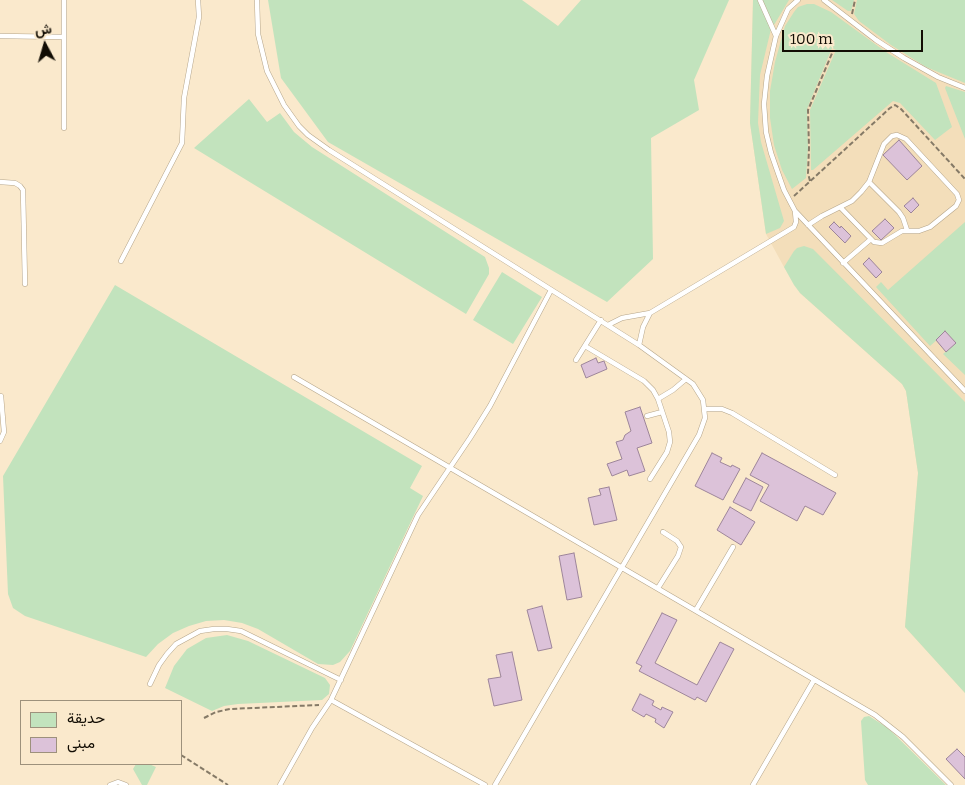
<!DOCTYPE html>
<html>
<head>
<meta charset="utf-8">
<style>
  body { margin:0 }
  #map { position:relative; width:965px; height:785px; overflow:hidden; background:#fae9cc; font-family:Bitter,Vazirmatn,serif }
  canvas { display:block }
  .legend { position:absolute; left:20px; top:700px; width:162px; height:65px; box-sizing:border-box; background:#fae9cc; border:1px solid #9d917c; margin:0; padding:6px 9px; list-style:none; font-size:15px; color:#120d04 }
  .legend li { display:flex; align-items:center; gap:10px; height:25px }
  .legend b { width:25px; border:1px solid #9d917c }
  .north { position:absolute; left:20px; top:20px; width:50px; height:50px; -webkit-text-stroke:4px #fae9cc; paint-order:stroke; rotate:354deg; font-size:14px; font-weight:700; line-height:20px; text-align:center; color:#120d04 }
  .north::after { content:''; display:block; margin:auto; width:18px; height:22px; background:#120d04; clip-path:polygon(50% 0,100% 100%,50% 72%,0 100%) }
  .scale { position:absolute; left:782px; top:30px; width:141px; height:22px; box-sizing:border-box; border:2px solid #120d04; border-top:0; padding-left:6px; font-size:15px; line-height:18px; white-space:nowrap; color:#120d04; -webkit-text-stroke:4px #fae9cc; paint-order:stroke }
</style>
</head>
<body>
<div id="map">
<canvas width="965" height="785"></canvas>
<ul class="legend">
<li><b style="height:14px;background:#c2e3bd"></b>حديقة</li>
<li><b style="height:14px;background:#dcc2d9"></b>مبنى</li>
</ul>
<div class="north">ش</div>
<div class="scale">100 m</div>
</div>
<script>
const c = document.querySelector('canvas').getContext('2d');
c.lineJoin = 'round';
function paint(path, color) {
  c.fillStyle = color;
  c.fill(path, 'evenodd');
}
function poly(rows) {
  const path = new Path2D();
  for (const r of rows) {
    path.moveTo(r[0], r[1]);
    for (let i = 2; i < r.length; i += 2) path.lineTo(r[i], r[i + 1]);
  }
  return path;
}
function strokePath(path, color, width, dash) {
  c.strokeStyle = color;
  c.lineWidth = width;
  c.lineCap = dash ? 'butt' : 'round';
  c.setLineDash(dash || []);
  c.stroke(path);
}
const built = poly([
  [753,0,965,0,965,693,905,627,918,473,906,391,902,384,800,293,784,267,766,234,750,123]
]);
const green = poly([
  [268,0,522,0,558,26,581,0,729,0,694,80,699,110,651,138,653,259,607,302,328,142,281,78],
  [753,0,758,0,771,29,760,75,758,123,761,142,784,221,780,228,766,234,750,123],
  [762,0,789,0,774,25],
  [832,0,854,0,851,11,848,11],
  [857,0,965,0,965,83,926,67,891,45,859,21,854,14],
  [807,4,814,4,831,12,886,52,936,83,952,127,935,140,900,103,893,101,813,170,811,170,810,110,836,50,832,48,807,109,808,148,806,178,792,189,782,170,774,145,770,118,770,91,775,62,785,26,794,12,798,7],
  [946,86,965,92,965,139,945,88],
  [249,99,267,122,280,113,294,132,312,147,485,257,489,268,489,274,466,314,194,148],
  [965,222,965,375,943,354,956,343,946,332,930,346,876,287,881,282,888,290],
  [804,246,813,249,965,402,965,693,905,627,918,473,906,391,902,384,800,293,794,285,784,267,794,251,797,248],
  [502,272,542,297,513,344,473,320],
  [115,285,422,466,410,488,423,496,350,651,340,662,333,665,318,664,258,629,242,623,224,620,206,621,189,626,173,633,158,644,146,657,25,616,13,608,8,594,3,476],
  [227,635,248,641,325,678,330,685,329,694,322,700,238,704,224,706,212,711,165,688,174,666,187,649,206,638],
  [869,716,888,728,946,785,868,785,865,780,861,721,864,717],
  [136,764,149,764,156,767,147,785,142,785,133,769]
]);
const building = poly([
  [899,140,922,166,907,180,883,155,899,140],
  [913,198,919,205,911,213,904,206,913,198],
  [885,219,894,228,881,240,872,231,885,219],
  [834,222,840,228,841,226,851,236,845,243,829,227,834,222],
  [869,258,882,272,876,278,863,264,869,258],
  [945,331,956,343,946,352,936,340,945,331],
  [596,358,598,363,604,361,607,369,586,378,581,365,596,358],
  [640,407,652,443,637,448,645,471,629,476,627,470,612,476,607,464,622,459,616,442,623,440,625,435,631,431,625,412,640,407],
  [712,453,722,458,720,462,731,467,732,465,740,469,723,500,695,486,712,453],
  [762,453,836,493,823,515,805,506,797,521,760,501,769,485,750,475,762,453],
  [746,478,763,487,751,511,733,502,746,478],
  [609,487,617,520,594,525,588,498,601,495,599,489,609,487],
  [730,507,755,522,741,545,717,530,730,507],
  [574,553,582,597,567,600,559,556,574,553],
  [542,606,552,648,538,651,527,610,542,606],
  [662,613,677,620,655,663,697,685,720,642,734,649,706,702,697,697,695,700,639,671,642,666,636,663,662,613],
  [512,652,522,700,494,706,488,679,501,677,496,655,512,652],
  [640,694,654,701,652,705,661,710,662,707,673,712,664,728,655,722,656,719,646,714,644,717,632,710,640,694],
  [957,749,965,757,965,779,946,759,957,749]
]);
const path = poly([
  [852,14,855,0],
  [810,181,808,173,809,148,808,110,833,51],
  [794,196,890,108,895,105,901,109,965,179],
  [204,718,216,712,230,709,319,705],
  [181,755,228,785]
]);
const service = poly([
  [64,0,64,128],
  [257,0,258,34,267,71,284,105,299,126,308,135,329,150,639,345,693,384,703,400,705,418,699,435,495,785],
  [760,0,776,36],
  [824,0,876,40,904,58,938,77,965,88],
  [0,36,64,37],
  [0,182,15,183,20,186,23,190,25,284],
  [869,182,899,212,903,218,907,230],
  [796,212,965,391],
  [808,225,822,216,852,201,861,192,869,182,884,144,892,136,897,135,906,139,957,194,959,200,956,206,930,227,919,231,902,231,882,243,874,242,871,239,841,208],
  [121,261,182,143,184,98,199,17,198,0],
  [843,263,871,239],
  [608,325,622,318,650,313,794,227,796,222,795,211,784,190,771,153,766,132,764,104,767,76,776,36,788,9,798,0],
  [639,345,643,327,650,313],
  [585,346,644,381,653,390,658,399,669,432,670,442,667,452,650,479],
  [576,360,601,320],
  [294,377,875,715,903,737,951,785],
  [658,399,673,390,686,379],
  [705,409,722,409,732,413,835,475],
  [647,416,662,412],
  [0,441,4,432,1,396],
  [658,588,678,556,681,547,677,541,663,532],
  [696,610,733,547],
  [150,684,159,665,167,654,176,644,200,631,214,629,227,629,241,631,341,680],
  [331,700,485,785],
  [110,785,118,782,126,785],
  [280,785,312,728,331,700,418,515,470,438,490,406,551,290],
  [753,785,814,680]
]);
paint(built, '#f3deba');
paint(green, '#c2e3bd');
paint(building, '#dcc2d9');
strokePath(building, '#9d859a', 1);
strokePath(service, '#b5a58a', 5.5);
strokePath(path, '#857a67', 2, [5, 2.5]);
strokePath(service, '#fff', 4.5);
</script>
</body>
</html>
